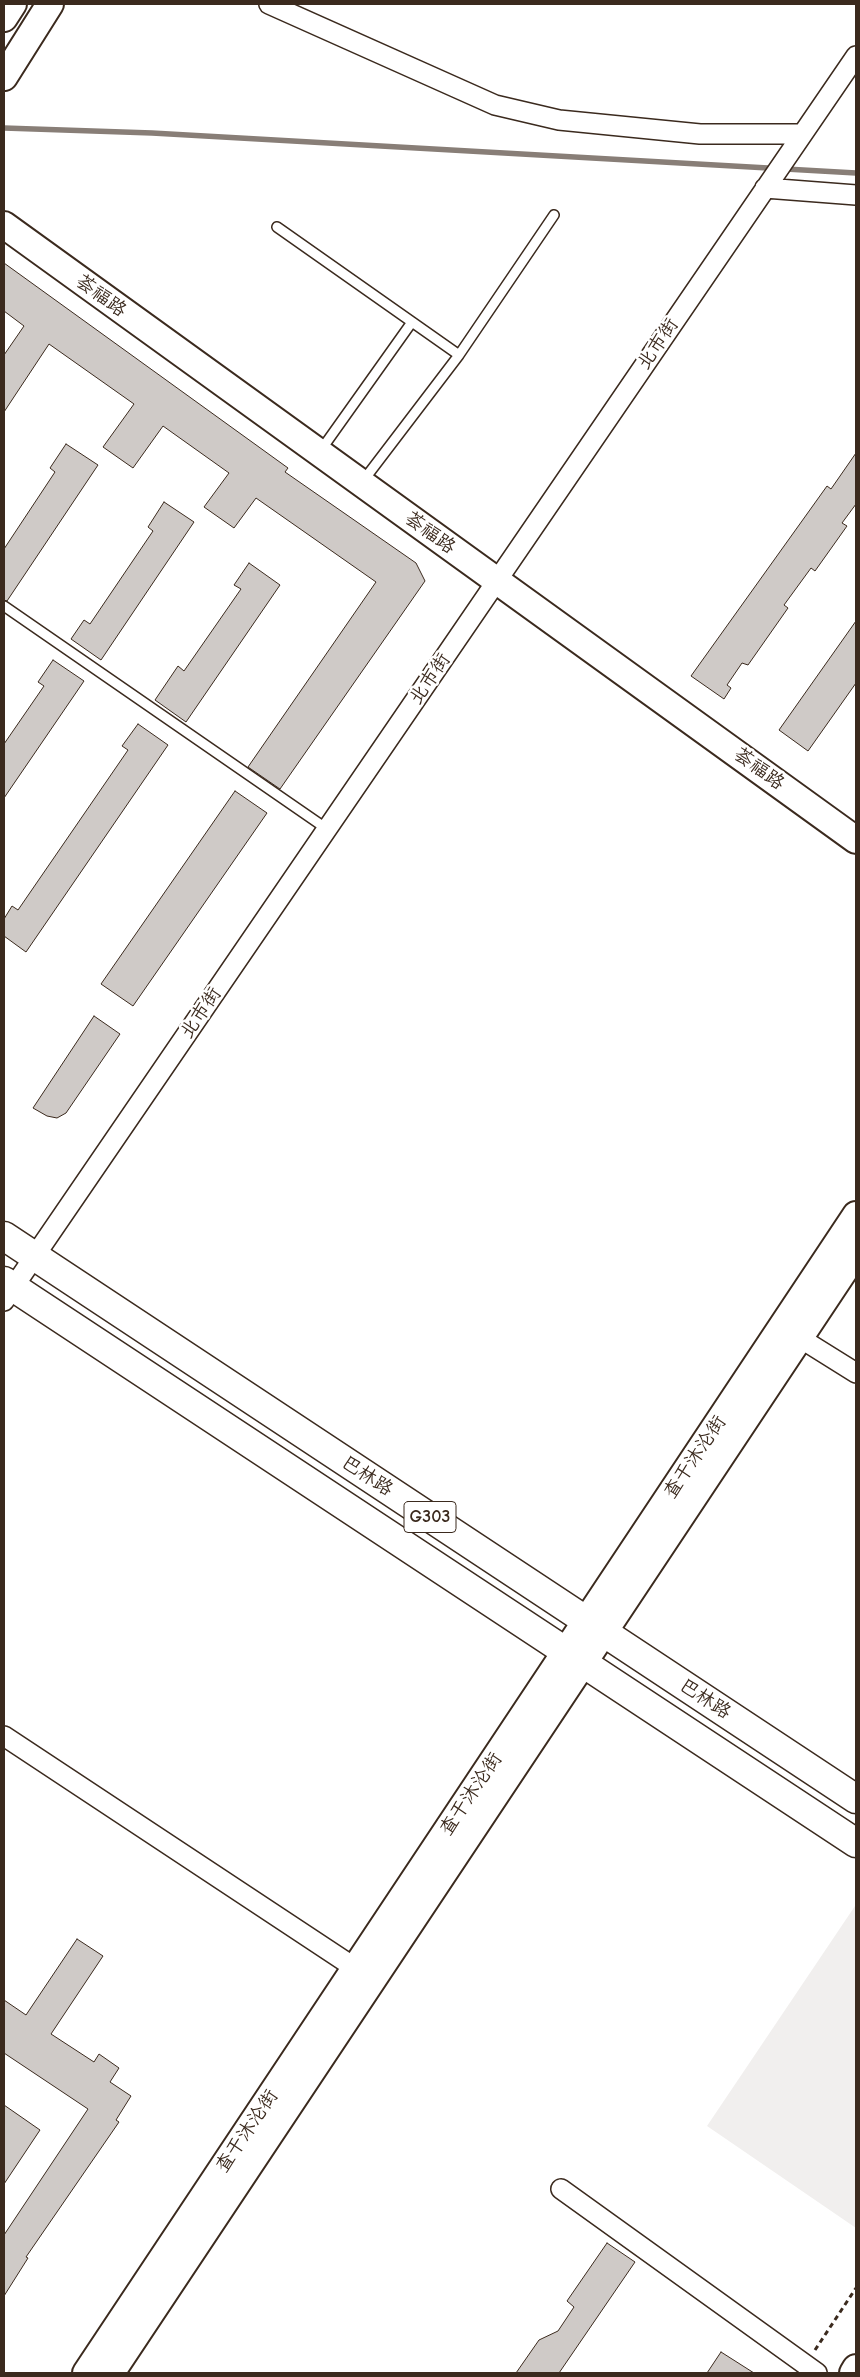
<!DOCTYPE html>
<html>
<head>
<meta charset="utf-8">
<style>
  body { margin:0 }
  #map { position:relative; width:860px; height:2377px; overflow:hidden; background:#fff; font-family:"Comic Neue",sans-serif }
  canvas { display:block }
  .frame { position:absolute; inset:0; border:5px solid #3b2a1e; pointer-events:none }
</style>
</head>
<body>
<div id="map">
<canvas width="860" height="2377"></canvas>
<div class="frame"></div>
</div>
<script>
const c = document.querySelector('canvas').getContext('2d');
c.lineJoin = 'round';
function paint(path, color) {
  c.fillStyle = color;
  c.fill(path, 'evenodd');
}
function poly(rows) {
  const path = new Path2D();
  for (const r of rows) {
    path.moveTo(r[0], r[1]);
    for (let i = 2; i < r.length; i += 2) path.lineTo(r[i], r[i + 1]);
  }
  return path;
}
function strokePath(path, color, width, dash) {
  c.strokeStyle = color;
  c.lineWidth = width;
  c.lineCap = dash ? 'butt' : 'round';
  c.setLineDash(dash || []);
  c.stroke(path);
}
function write(font, color, halo, rows, align = 'center') {
  c.font = font + ' "Comic Neue","LXGW WenKai TC",sans-serif';
  c.lineWidth = 5;
  c.setLineDash([]);
  c.textBaseline = 'middle';
  c.strokeStyle = halo;
  c.fillStyle = color;
  for (const [text, x, y, turn = 0] of rows) {
    c.save();
    c.translate(x, y);
    c.rotate((+turn || 0) * Math.PI / 180);
    c.textAlign = isNaN(turn) ? turn : align;
    if (halo) c.strokeText(text, 0, 0);
    c.fillText(text, 0, 0);
    c.restore();
  }
}
const built = poly([
  [855,1906,856,1907,856,2228,707,2126]
]);
const stream = poly([
  [4,128,152,133,856,173]
]);
const building = poly([
  [4,263,288,468,285,472,416,563,425,581,280,789,248,767,376,582,256,498,234,528,204,507,229,473,163,426,133,468,103,447,134,404,49,344,4,412,4,355,24,326,4,311,4,263],
  [66,444,98,465,7,601,4,600,4,549,55,472,50,468,66,444],
  [856,453,856,504,842,523,847,526,815,571,811,568,784,605,788,608,748,665,742,663,727,685,731,688,724,699,691,676,827,486,831,489,856,453],
  [164,502,194,522,101,660,71,639,84,620,90,624,153,531,148,527,164,502],
  [249,563,280,585,186,722,155,700,178,666,184,671,241,589,234,585,249,563],
  [856,621,856,683,808,751,779,730,856,621],
  [53,660,84,681,4,798,4,744,44,686,38,682,53,660],
  [138,724,168,745,26,952,4,936,4,919,12,906,18,910,128,750,122,746,138,724],
  [235,791,267,813,133,1006,101,984,235,791],
  [94,1016,120,1034,66,1113,57,1118,47,1116,33,1108,94,1016],
  [77,1939,103,1956,51,2034,94,2062,99,2054,119,2068,110,2082,131,2096,116,2120,119,2122,26,2257,28,2258,4,2296,4,2235,88,2109,4,2053,4,2000,26,2015,77,1939],
  [4,2105,40,2130,4,2184,4,2105],
  [607,2243,635,2262,559,2373,516,2373,539,2340,558,2331,574,2307,567,2301,607,2243],
  [721,2352,754,2373,707,2373,721,2352]
]);
const path = poly([
  [815,2350,856,2288]
]);
const lane = poly([
  [277,227,459,355],
  [321,450,412,322],
  [363,481,459,355,554,215],
  [4,606,327,829]
]);
const street = poly([
  [269,4,495,105,559,120,700,134,802,134],
  [765,188,856,195],
  [4,1301,856,56],
  [800,1338,856,1373],
  [4,1736,355,1968],
  [561,2189,817,2373]
]);
const secondary = poly([
  [4,18,13,4],
  [4,77,50,4],
  [4,225,856,840],
  [86,2373,856,1215],
  [111,2373,856,1253],
  [853,2373,856,2368]
]);
const primary = poly([
  [4,1236,856,1799],
  [4,1281,856,1843]
]);
const shields = [
  [430,1517,52]
];
const shieldNames = [
  ["G303",430,1517]
];
const streetNames = [
  ["荟福路",101,296,36],
  ["北市街",658,344,-56],
  ["荟福路",430,533,36],
  ["北市街",430,679,-56],
  ["荟福路",759,769,36],
  ["北市街",201,1013,-56],
  ["查干沐沦街",695,1457,-56],
  ["巴林路",367,1476,33],
  ["巴林路",705,1699,33],
  ["查干沐沦街",471,1794,-56],
  ["查干沐沦街",247,2131,-56]
];
paint(built, '#f1efee');
strokePath(stream, '#887e77', 5.5);
paint(building, '#cfcac7');
strokePath(building, '#3b2a1e', 1);
strokePath(lane, '#3b2a1e', 12);
strokePath(street, '#3b2a1e', 22);
strokePath(secondary, '#3b2a1e', 30);
strokePath(primary, '#3b2a1e', 31);
strokePath(path, '#3b2a1e', 3, [5, 4]);
strokePath(lane, '#fff', 9);
strokePath(street, '#fff', 19);
strokePath(secondary, '#fff', 26);
strokePath(primary, '#fff', 28);
for (const [x, y, w] of shields) {
  const box = new Path2D();
  box.roundRect(x - w / 2, y - 15.5, w, 31, 4);
  c.fillStyle = '#fff';
  c.fill(box);
  strokePath(box, '#3b2a1e', 1);
}
write('bold 18px', '#3b2a1e', null, shieldNames);
write('19px', '#3b2a1e', '#fff', streetNames);
</script>
</body>
</html>
